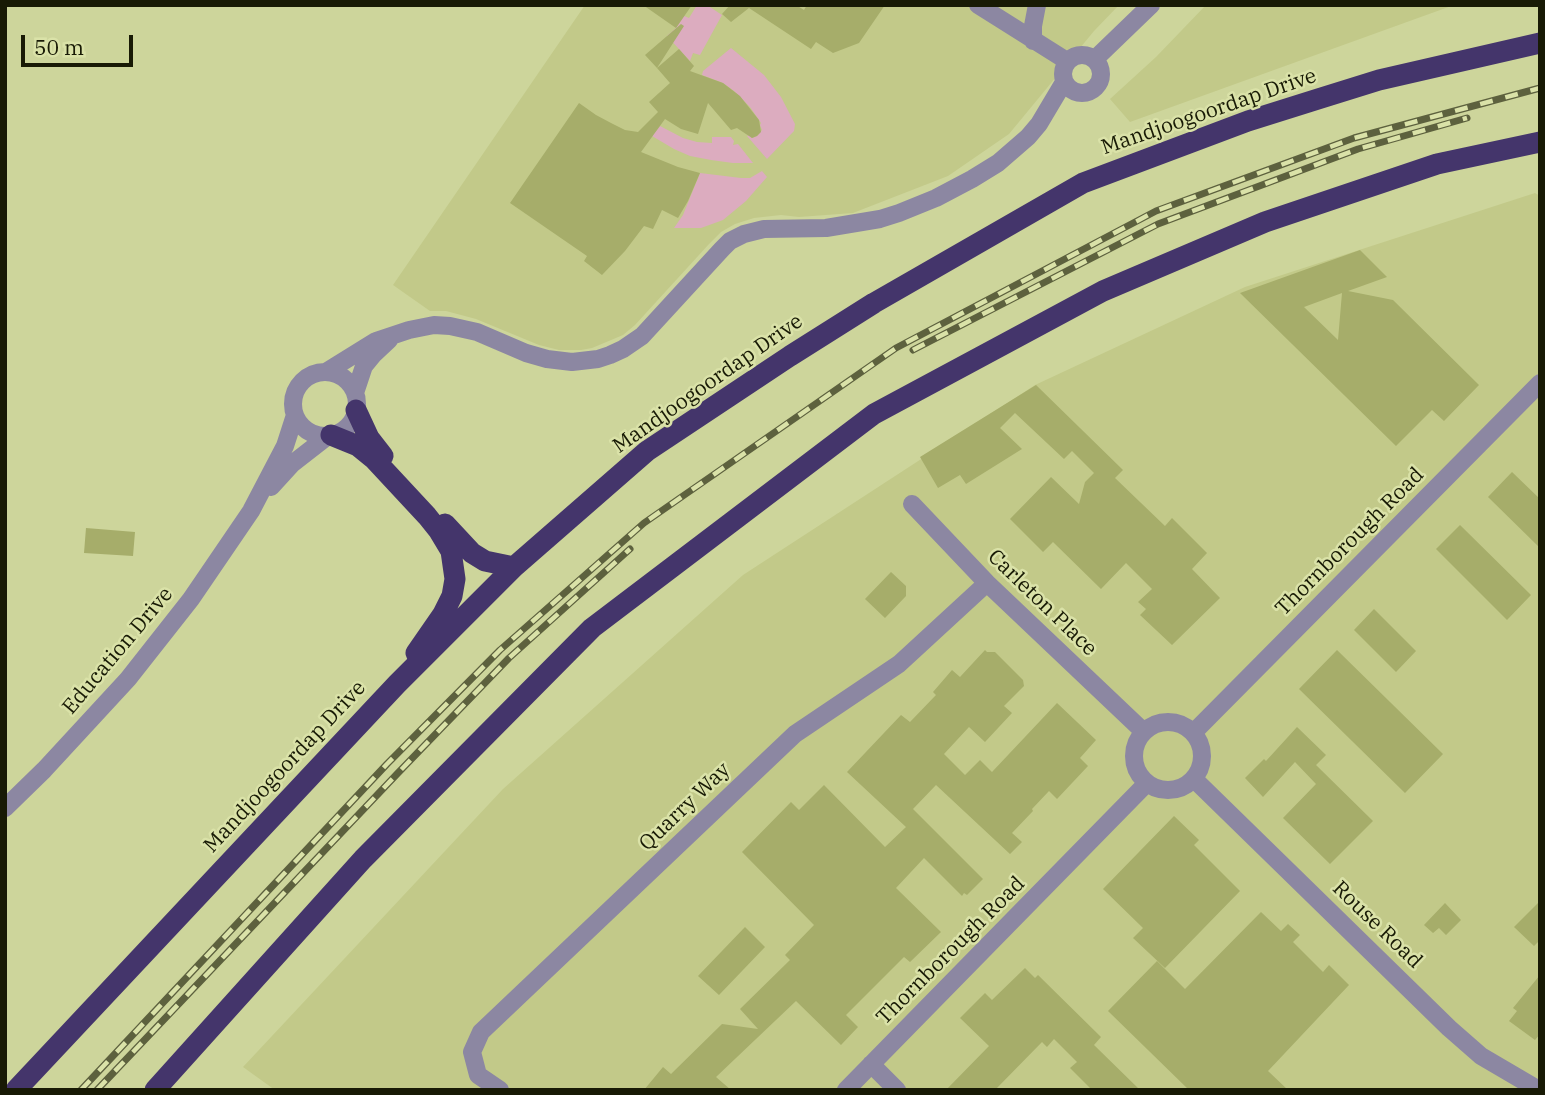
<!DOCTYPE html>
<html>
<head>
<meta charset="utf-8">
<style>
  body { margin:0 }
  #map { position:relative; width:1545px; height:1095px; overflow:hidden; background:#cdd59b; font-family:"IBM Plex Serif",serif }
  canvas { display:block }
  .frame { position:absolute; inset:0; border:7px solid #181a05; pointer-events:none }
  .scale { position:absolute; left:21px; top:35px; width:112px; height:32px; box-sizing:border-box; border:4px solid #181a05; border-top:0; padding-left:9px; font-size:21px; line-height:24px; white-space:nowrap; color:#181a05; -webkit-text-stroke:5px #dae2a8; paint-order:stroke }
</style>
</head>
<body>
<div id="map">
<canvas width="1545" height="1095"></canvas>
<div class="frame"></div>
<div class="scale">50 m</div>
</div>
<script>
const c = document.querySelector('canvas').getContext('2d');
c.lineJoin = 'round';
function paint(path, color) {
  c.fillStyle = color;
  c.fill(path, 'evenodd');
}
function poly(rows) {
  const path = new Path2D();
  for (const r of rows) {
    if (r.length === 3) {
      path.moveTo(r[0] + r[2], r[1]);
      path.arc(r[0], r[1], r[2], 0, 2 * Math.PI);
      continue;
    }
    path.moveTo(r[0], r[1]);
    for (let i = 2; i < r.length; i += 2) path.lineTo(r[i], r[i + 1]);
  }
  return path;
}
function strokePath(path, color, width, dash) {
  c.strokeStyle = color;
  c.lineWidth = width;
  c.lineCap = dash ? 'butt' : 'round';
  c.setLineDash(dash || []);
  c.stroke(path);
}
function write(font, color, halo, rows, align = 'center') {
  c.font = font + ' "IBM Plex Serif",serif';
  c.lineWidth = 5;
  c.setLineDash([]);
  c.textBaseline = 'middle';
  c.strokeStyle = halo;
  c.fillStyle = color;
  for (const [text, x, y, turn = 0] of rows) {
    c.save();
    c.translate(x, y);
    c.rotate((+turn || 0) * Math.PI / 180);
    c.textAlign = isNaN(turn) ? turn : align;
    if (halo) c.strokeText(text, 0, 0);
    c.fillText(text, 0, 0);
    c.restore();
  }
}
const built = poly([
  [585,5,1119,5,1094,31,1009,134,948,176,853,213,799,217,781,215,754,218,735,224,721,232,709,244,635,325,623,335,592,348,581,350,559,350,539,345,476,319,446,311,430,311,393,285],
  [1206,5,1454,5,1130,122,1110,99,1156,57],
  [1535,193,1540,196,1540,1090,275,1090,243,1067,503,789,743,575,1035,385,1245,287]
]);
const green = poly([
  [697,5,707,5,722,15,700,55,693,53,690,61,667,36,676,28,684,16,689,18],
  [731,48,764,75,781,97,795,124,794,131,767,159,747,136,749,135,752,138,757,136,762,130,760,125,761,123,750,107,734,91,723,83,702,75,703,71],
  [660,126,683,138,697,142,712,143,712,137,731,137,734,141,733,145,738,144,753,163,733,163,711,160,690,156,674,149,652,136],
  [762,171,767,177,746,201,723,220,701,228,674,228,683,215,700,173,741,178,750,178]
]);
const building = poly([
  [643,5,692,5,676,28],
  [730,5,796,5,804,10,807,5,885,5,859,43,833,53,816,42,811,49,749,8,731,22,722,14],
  [681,24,684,26,657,68,645,55],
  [679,49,694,66,690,71,723,83,740,96,759,120,761,132,757,136,752,138,737,128,731,130,708,103,698,134,681,129,665,119,641,152,678,167,700,173,688,201,678,218,662,210,653,229,644,226,625,251,602,275,584,261,587,256,510,203,579,103,596,115,611,123,625,130,638,132,658,112,649,102,670,83,657,68],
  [1360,250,1387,277,1348,291,1393,300,1479,385,1444,421,1432,410,1396,446,1240,293],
  [1342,293,1338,340,1304,307],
  [1036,385,1123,470,1115,478,1165,526,1172,518,1207,553,1192,569,1220,598,1172,645,1140,615,1146,609,1138,602,1152,589,1126,563,1101,589,1053,542,1043,552,1010,519,1051,477,1079,504,1085,482,1094,473,1072,451,1064,459,1015,413,1000,428,1022,449,966,484,960,475,938,488,920,457],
  [1512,472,1540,499,1540,548,1488,497],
  [1460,525,1531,595,1507,620,1436,549],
  [86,528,135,532,133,556,84,553],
  [891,572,906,586,906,596,885,618,865,599],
  [1374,609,1416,651,1396,672,1354,630],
  [985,650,987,652,995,652,1023,680,1024,686,1004,706,1012,713,985,742,969,727,944,754,965,775,980,760,992,772,1057,703,1096,740,1080,758,1088,766,1057,799,1049,791,1032,809,1033,811,1012,833,1022,842,1010,854,936,785,913,809,983,879,967,895,964,893,962,896,924,858,896,888,941,932,910,962,904,957,846,1015,858,1027,841,1045,796,1001,716,1077,731,1090,644,1090,663,1067,671,1074,722,1024,758,1029,740,1009,790,960,785,955,814,925,742,852,791,802,799,810,824,785,885,847,906,827,847,772,901,715,910,722,936,695,933,692,952,670,960,677],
  [1337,650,1443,754,1405,793,1299,689],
  [1297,727,1326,755,1316,765,1373,821,1330,864,1283,818,1316,784,1295,762,1263,797,1245,778,1264,759,1266,761],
  [1174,816,1199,840,1194,845,1240,891,1165,968,1133,938,1143,928,1103,889],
  [1540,901,1540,940,1534,946,1514,927],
  [1445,903,1461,920,1446,935,1439,928,1433,933,1424,925],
  [1261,912,1281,931,1288,924,1300,935,1293,942,1323,972,1329,965,1349,985,1268,1071,1288,1090,1189,1090,1108,1011,1157,961,1185,989],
  [745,927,765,947,719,995,698,976],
  [1025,968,1035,978,1038,975,1101,1037,1094,1045,1140,1090,1092,1090,1070,1068,1077,1062,1054,1039,1047,1047,1042,1042,995,1090,946,1090,989,1046,960,1018,985,993,992,1000],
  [1540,975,1540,1034,1535,1040,1509,1021,1517,1011,1513,1008]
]);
const minor = poly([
  [978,5,1067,61],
  [1033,41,1033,26,1037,5],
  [1082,74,19],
  [1095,59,1151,5],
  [326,372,376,341,409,330,434,325,450,326,477,332,526,353,547,359,572,362,598,359,610,355,623,349,642,336,722,249,730,241,744,234,764,229,826,228,880,219,899,213,936,198,972,179,998,163,1028,137,1039,124,1064,82],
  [325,404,32],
  [355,393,364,366,373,355,389,340],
  [271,487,292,464,328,436],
  [912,504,987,583,1144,732],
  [1168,756,34],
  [1193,733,1540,383],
  [1194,779,1449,1028,1481,1056,1539,1090],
  [5,808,44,770,128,679,191,599,251,511,285,446,295,415],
  [871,1064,897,1090],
  [500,1090,478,1075,472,1052,481,1032,795,734,899,664,987,583],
  [846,1090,1147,783]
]);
const highway = poly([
  [356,410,369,438,383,456],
  [331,435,358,446,374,459,427,516,439,531,451,551,455,579,452,596,443,614,416,653],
  [445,524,472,553,485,561,514,567],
  [16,1090,397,684,514,567,647,451,790,356,874,303,1083,183,1248,121,1318,99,1379,80,1540,43],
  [155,1090,363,859,592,628,874,414,1103,291,1265,222,1437,164,1540,142]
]);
const rail = poly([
  [913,350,1158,224,1358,149,1467,118],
  [81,1090,387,764,500,650,644,523,896,348,1156,211,1354,138,1540,88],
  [97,1090,397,774,509,658,630,549]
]);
const streetNames = [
  ["Mandjoogoordap Drive",1209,112,-19],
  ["Mandjoogoordap Drive",708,384,-35],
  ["Thornborough Road",1350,542,-45],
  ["Carleton Place",1042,603,44],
  ["Education Drive",118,651,-50],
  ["Mandjoogoordap Drive",285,767,-47],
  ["Quarry Way",685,807,-44],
  ["Rouse Road",1377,925,44],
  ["Thornborough Road",951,951,-45]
];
paint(built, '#c2c989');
paint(green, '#dcacbf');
paint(building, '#a6ad6a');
strokePath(minor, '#8c87a2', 18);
strokePath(highway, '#44356b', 21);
strokePath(rail, '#5d613e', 7);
strokePath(rail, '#dae2a8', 4.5, [13]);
write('21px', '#181a05', '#dae2a8', streetNames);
</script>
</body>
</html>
